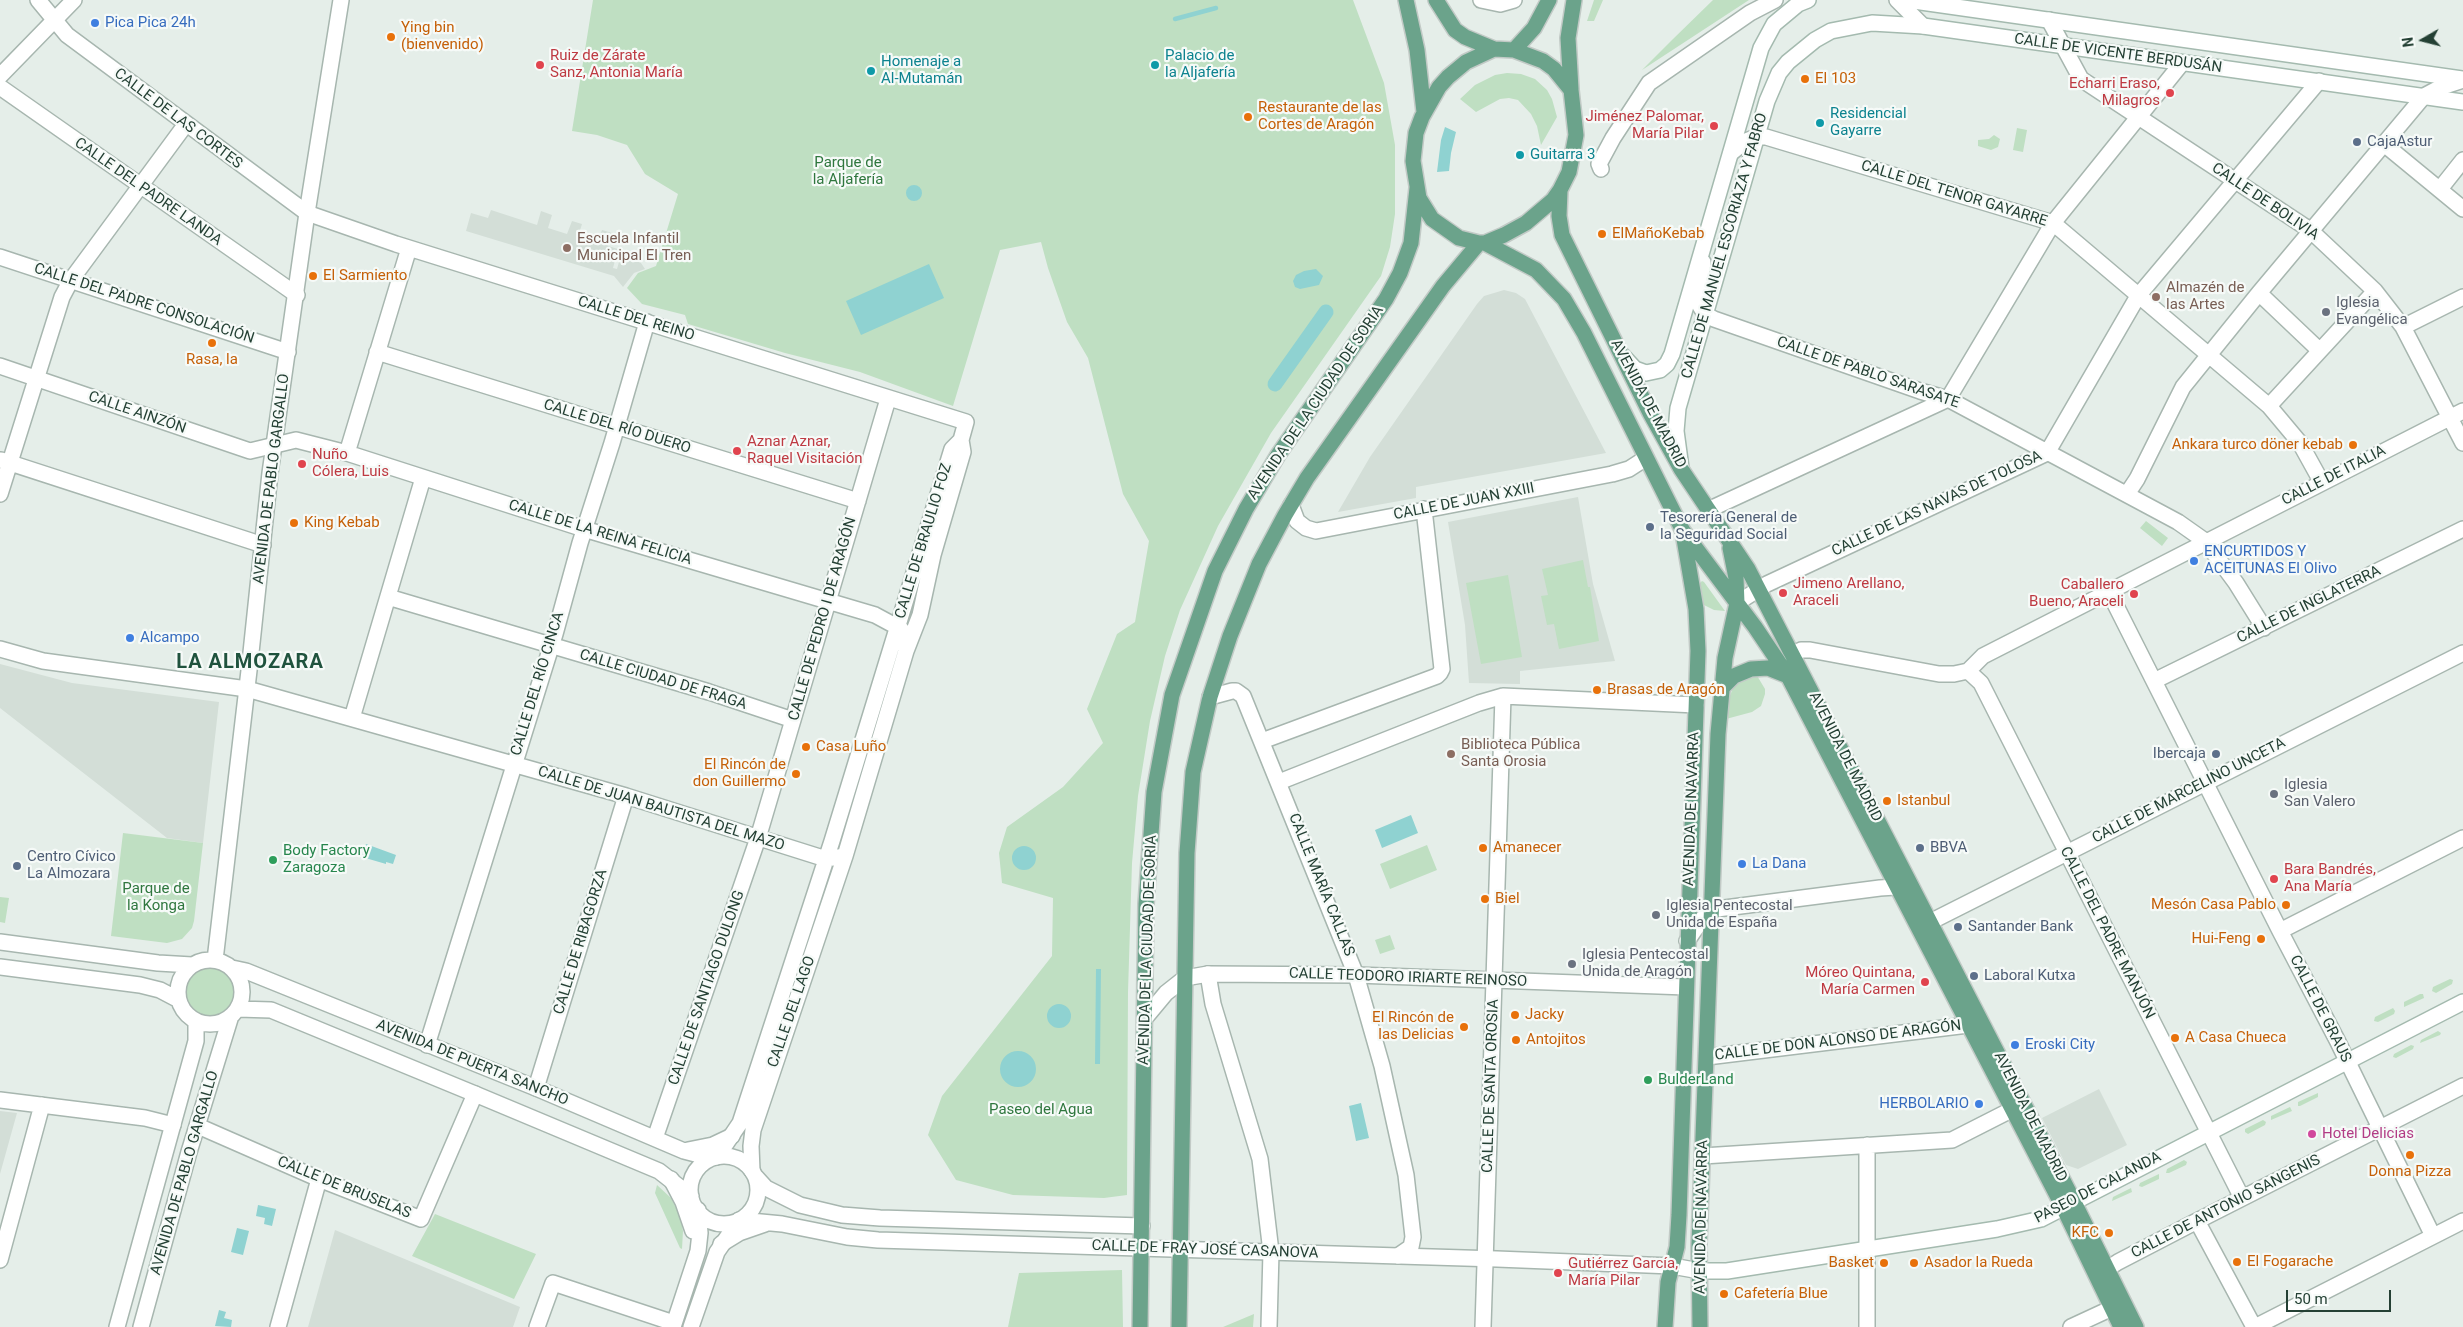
<!DOCTYPE html>
<html>
<head>
<meta charset="utf-8">
<style>
  body { margin:0 }
  #map { position:relative; width:2463px; height:1327px; overflow:hidden; background:#e5eee9; font-family:Roboto,sans-serif }
  canvas { display:block }
  .north { position:absolute; left:2398px; top:15px; width:50px; height:50px; -webkit-text-stroke:4px #f6faf8; paint-order:stroke; rotate:262deg; font-size:14px; font-weight:700; line-height:20px; text-align:center; color:#244034 }
  .north::after { content:''; display:block; margin:auto; width:18px; height:22px; background:#244034; clip-path:polygon(50% 0,100% 100%,50% 72%,0 100%) }
  .scale { position:absolute; left:2286px; top:1290px; width:105px; height:22px; box-sizing:border-box; border:2px solid #244034; border-top:0; padding-left:6px; font-size:15px; line-height:18px; white-space:nowrap; color:#244034; -webkit-text-stroke:4px #f6faf8; paint-order:stroke }
</style>
</head>
<body>
<div id="map">
<canvas width="2463" height="1327"></canvas>
<div class="north">N</div>
<div class="scale">50 m</div>
</div>
<script>
const c = document.querySelector('canvas').getContext('2d');
c.lineJoin = 'round';
function paint(path, color) {
  c.fillStyle = color;
  c.fill(path, 'evenodd');
}
function poly(rows) {
  const path = new Path2D();
  for (const r of rows) {
    if (r.length === 3) {
      path.moveTo(r[0] + r[2], r[1]);
      path.arc(r[0], r[1], r[2], 0, 2 * Math.PI);
      continue;
    }
    path.moveTo(r[0], r[1]);
    for (let i = 2; i < r.length; i += 2) path.lineTo(r[i], r[i + 1]);
  }
  return path;
}
function strokePath(path, color, width, dash) {
  c.strokeStyle = color;
  c.lineWidth = width;
  c.lineCap = dash ? 'butt' : 'round';
  c.setLineDash(dash || []);
  c.stroke(path);
}
function write(font, color, halo, rows, align = 'center') {
  c.font = font + ' Roboto,sans-serif';
  c.lineWidth = 4.5;
  c.setLineDash([]);
  c.textBaseline = 'middle';
  c.strokeStyle = halo;
  c.fillStyle = color;
  for (const [text, x, y, turn = 0] of rows) {
    c.save();
    c.translate(x, y);
    c.rotate((+turn || 0) * Math.PI / 180);
    c.textAlign = isNaN(turn) ? turn : align;
    if (halo) c.strokeText(text, 0, 0);
    c.fillText(text, 0, 0);
    c.restore();
  }
}
const built = poly([
  [491,210,537,225,541,211,552,215,548,228,567,234,572,221,582,224,578,237,597,243,602,230,612,233,608,246,618,249,613,268,617,269,622,251,635,254,645,269,634,273,623,287,614,276,466,231,471,213,488,218],
  [1504,290,1516,293,1525,299,1606,453,1416,487,1416,498,1338,512,1370,457,1477,304,1484,296],
  [1578,497,1593,584,1615,661,1520,671,1520,684,1469,683,1465,625,1448,522],
  [0,664,72,683,219,702,203,843,167,838,0,708],
  [2099,1089,2127,1145,2078,1169,2066,1165,2042,1118],
  [0,1111,17,1113,0,1174],
  [335,1230,520,1307,513,1327,308,1327]
]);
const green = poly([
  [593,0,1353,0,1384,83,1395,145,1395,214,1390,247,1381,276,1271,433,1218,526,1180,610,1165,656,1150,721,1138,796,1132,863,1128,992,1127,1195,1104,1198,1013,1195,956,1180,928,1135,942,1096,1052,956,1053,898,1002,883,999,853,1007,827,1063,787,1103,743,1087,709,1117,634,1135,622,1149,541,1123,494,1088,358,1067,322,1048,268,1041,242,1000,250,953,406,860,372,785,353,688,324,685,315,642,304,627,288,638,273,656,266,678,194,645,174,627,145,597,135,572,131],
  [1594,0,1603,0,1594,21,1587,21],
  [1713,0,1749,0,1642,70,1673,39],
  [1507,73,1521,74,1535,79,1547,90,1552,99,1557,117,1541,145,1537,126,1531,114,1518,100,1509,98,1500,99,1476,112,1460,99,1475,85,1495,75],
  [2017,128,2027,130,2023,152,2013,150],
  [1994,135,2000,139,1998,147,1991,150,1978,146,1978,140,1989,139],
  [2146,521,2168,538,2162,546,2140,528],
  [1583,560,1588,587,1590,587,1599,641,1559,649,1554,624,1547,625,1541,596,1548,595,1542,569],
  [1508,575,1522,657,1481,664,1466,583],
  [1702,581,1704,582,1725,611,1714,610,1704,605,1700,583],
  [1756,674,1765,689,1765,694,1761,706,1752,712,1726,719,1729,698,1733,688,1739,681],
  [123,833,203,843,194,921,192,928,182,939,167,943,111,936],
  [1427,845,1437,870,1390,889,1380,864],
  [0,897,9,898,5,923,0,922],
  [1390,935,1395,949,1380,954,1375,940],
  [211,992,25],
  [2450,979,2453,980,2452,984,2436,993,2432,991,2433,987],
  [2420,994,2423,994,2424,998,2404,1007,2404,1002],
  [2393,1008,2395,1011,2394,1014,2378,1022,2374,1021,2375,1017],
  [2438,1031,2441,1033,2440,1035,2420,1043,2421,1040],
  [2411,1045,2414,1046,2413,1049,2396,1058,2393,1057,2394,1054],
  [2318,1093,2318,1097,2300,1106,2298,1106,2298,1102],
  [2290,1107,2292,1111,2271,1120,2271,1116],
  [2263,1120,2266,1122,2265,1125,2248,1134,2245,1132,2245,1129],
  [2184,1160,2187,1162,2186,1165,2169,1173,2166,1173,2167,1169],
  [2159,1174,2159,1179,2142,1187,2139,1186,2140,1183],
  [657,1185,671,1198,680,1216,683,1231,682,1249,680,1248,655,1193],
  [2131,1188,2132,1192,2112,1201,2113,1197],
  [435,1214,536,1254,514,1299,412,1256],
  [1122,1270,1123,1327,1008,1327,1019,1273],
  [1254,1314,1253,1327,1223,1327]
]);
const water = poly([
  [1445,127,1456,132,1451,153,1449,171,1437,172,1441,140],
  [914,193,8],
  [929,264,944,298,861,335,846,301],
  [1316,269,1323,276,1319,285,1300,289,1295,287,1293,281,1296,275,1304,271],
  [1411,815,1418,833,1382,848,1375,830],
  [366,844,396,855,393,864,386,862,386,864,362,857],
  [1024,858,12],
  [1096,969,1101,969,1100,1064,1095,1064],
  [1059,1016,12],
  [1018,1069,18],
  [1361,1103,1369,1138,1356,1141,1349,1106],
  [258,1205,276,1209,272,1226,264,1224,265,1218,256,1216],
  [237,1228,249,1231,243,1255,231,1252],
  [219,1310,226,1312,224,1318,232,1320,231,1327,215,1326]
]);
const stream = poly([
  [1175,19,1216,8]
]);
const canal = poly([
  [1275,384,1326,312]
]);
const minor = poly([
  [38,0,67,35,307,213,396,244,966,422,961,440,963,452,933,555,920,615,906,651,845,856,753,1130,751,1146,752,1171],
  [1481,0,1500,4,1514,0],
  [2049,20,2081,79,2310,230,2375,291,2403,327,2463,443],
  [0,87,297,295],
  [2384,144,2463,209],
  [1731,153,1746,141,1756,137,1766,137,2053,223,2269,406,2300,443,2321,481],
  [1601,169,1599,164,1613,138,1649,83,1750,13,1775,0],
  [2440,189,2463,160],
  [0,257,288,352],
  [1703,262,1699,294,1700,306,1705,314,1714,319,1920,391,1948,399,2178,522,2205,541,2236,583,2264,628],
  [2259,293,2319,350],
  [2403,327,2463,297],
  [377,352,858,501],
  [0,366,250,451,296,440,347,453,584,529,875,615,901,629,905,638,906,651],
  [2269,406,2375,291],
  [347,453,409,248],
  [1,460,263,545],
  [0,494,62,297,71,280,186,124],
  [2127,494,2137,479,2183,387,2259,293,2424,96,2439,88,2463,80],
  [1291,505,1297,521,1306,528,1316,531,1612,474,1629,469,1646,458],
  [1708,510,1948,399,2053,223,2182,63],
  [2109,592,2280,931,2337,1040,2433,1236],
  [388,597,709,692,793,720],
  [1737,603,1767,584,2047,453,2138,296,2319,81],
  [0,649,43,661,247,689,626,796,826,859,845,856],
  [1792,655,1801,650,1810,650,1939,674,1954,674,1968,671,1983,656,2463,411],
  [1968,671,1981,683,2242,1198],
  [2154,681,2463,529],
  [1210,697,1232,691,1236,691,1243,696,1356,975,1382,1066,1406,1175,1413,1237,1411,1247,1398,1256],
  [352,718,423,478],
  [1262,741,1437,676,1440,673,1442,669,1424,509],
  [1279,782,1479,703,1503,696,1696,705],
  [2280,931,2463,838],
  [1208,974,1213,1004,1260,1159,1271,1252,1269,1327],
  [427,1045,555,634,580,543,612,443,647,322],
  [1707,1057,1968,1025],
  [536,1088,626,796],
  [0,1100,145,1118,173,1125],
  [198,1126,319,1179,421,1219,475,1094],
  [655,1138,758,838,888,399],
  [1703,1156,1952,1140,2011,1110],
  [717,1157,740,1123,832,841,952,449,961,440],
  [671,1179,683,1202,693,1231],
  [2197,1221,2254,1327],
  [0,1260,42,1105],
  [2098,1275,2118,1262,2197,1221,2463,1086],
  [278,1327,319,1179],
  [537,1327,553,1283,674,1323],
  [673,1327,698,1251,700,1233,698,1210],
  [691,1327,717,1252,739,1220],
  [1483,1327,1503,696],
  [1867,1327,1867,1145],
  [2071,1327,2112,1308],
  [2255,1327,2463,1221]
]);
const tertiary = poly([
  [1897,0,1923,26],
  [0,76,74,0],
  [1925,934,1930,922,2463,653],
  [1687,941,1703,918,1717,909,1880,888,1896,887,1909,890],
  [0,942,158,963,192,965],
  [210,992,32],
  [215,960,250,662,270,473,307,213,341,0],
  [0,967,140,985,160,990,179,1000],
  [232,968,246,971,536,1088,684,1151,711,1158],
  [238,1009,271,1010,475,1094,659,1171,691,1196],
  [1146,1017,1166,993,1185,978,1208,974,1356,975,1686,987],
  [688,1150,713,1145,732,1136],
  [724,1190,34],
  [756,1177,766,1188,800,1205,842,1215,880,1218,1142,1226],
  [740,1220,782,1224,847,1237,878,1240,1497,1259,1672,1266,1700,1271],
  [721,1244,739,1233,765,1224],
  [117,1327,196,1041,196,1022],
  [141,1327,189,1152,230,1019]
]);
const secondary = poly([
  [1907,0,2463,79],
  [1623,356,1635,369,1646,373,1660,370,1667,364,1672,354,1761,48,1774,24,1798,4,1808,0],
  [1681,468,1676,431,1678,408,1767,101,1779,73,1788,62,1815,40,1831,31,1872,23,1923,26,2463,102],
  [1700,1271,1727,1271,1997,1229,2041,1219,2463,1002]
]);
const primary = poly([
  [1406,0,1417,50,1424,112],
  [1436,0,1455,30,1465,37,1494,49],
  [1494,49,1514,50,1543,61,1554,69,1571,90,1576,135,1569,172,1560,190,1553,200,1526,223,1504,235,1485,243,1479,243,1459,238,1432,219,1419,198,1413,161,1416,133,1422,117,1439,87,1448,77,1466,62,1494,49],
  [1514,50,1534,28,1549,0],
  [1571,89,1568,38,1574,0],
  [1560,190,1559,216,1562,235,1650,413,1681,469,1748,569,2068,1190,2136,1327],
  [1485,243,1536,270,1564,299,1584,333,1683,531,1755,627,1788,676,2063,1207,2121,1327],
  [1721,689,1734,676,1751,669,1768,668,1788,676],
  [1140,1327,1146,904,1154,792,1172,695,1215,571,1246,509,1278,455,1386,299,1400,273,1411,243,1417,188],
  [1179,1327,1187,853,1193,772,1210,697,1230,636,1259,564,1285,515,1307,478,1443,286,1479,243],
  [1665,1327,1668,1282,1677,1247,1679,1215,1698,651,1696,609,1683,533],
  [1700,1327,1699,1244,1718,734,1725,658,1737,603,1736,578,1730,548]
]);
const markers = [
  [95,23,5,"#3f7fe0"],
  [391,37,5,"#e8710a"],
  [540,65,5,"#e0444e"],
  [1155,65,5,"#0f9aa8"],
  [871,71,5,"#0f9aa8"],
  [1805,79,5,"#e8710a"],
  [2170,93,5,"#e0444e"],
  [1248,117,5,"#e8710a"],
  [1820,123,5,"#0f9aa8"],
  [1714,126,5,"#e0444e"],
  [2357,142,5,"#5c6f8a"],
  [1520,155,5,"#0f9aa8"],
  [1602,234,5,"#e8710a"],
  [567,248,5,"#8d6e63"],
  [313,276,5,"#e8710a"],
  [2156,297,5,"#8d6e63"],
  [2326,312,5,"#6b7280"],
  [212,343,5,"#e8710a"],
  [2353,445,5,"#e8710a"],
  [737,451,5,"#e0444e"],
  [302,464,5,"#e0444e"],
  [294,523,5,"#e8710a"],
  [1650,527,5,"#5c6f8a"],
  [2194,561,5,"#3f7fe0"],
  [1783,593,5,"#e0444e"],
  [2134,594,5,"#e0444e"],
  [130,638,5,"#3f7fe0"],
  [1597,690,5,"#e8710a"],
  [806,747,5,"#e8710a"],
  [1451,754,5,"#8d6e63"],
  [2216,754,5,"#5c6f8a"],
  [796,774,5,"#e8710a"],
  [2274,794,5,"#6b7280"],
  [1887,801,5,"#e8710a"],
  [1483,848,5,"#e8710a"],
  [1920,848,5,"#5c6f8a"],
  [273,860,5,"#2e9e5b"],
  [1742,864,5,"#3f7fe0"],
  [17,866,5,"#5c6f8a"],
  [2274,879,5,"#e0444e"],
  [1485,899,5,"#e8710a"],
  [2286,905,5,"#e8710a"],
  [1656,915,5,"#6b7280"],
  [1958,927,5,"#5c6f8a"],
  [2261,939,5,"#e8710a"],
  [1572,964,5,"#6b7280"],
  [1974,976,5,"#5c6f8a"],
  [1925,982,5,"#e0444e"],
  [1515,1015,5,"#e8710a"],
  [1464,1027,5,"#e8710a"],
  [2175,1038,5,"#e8710a"],
  [1516,1040,5,"#e8710a"],
  [2015,1045,5,"#3f7fe0"],
  [1648,1080,5,"#2e9e5b"],
  [1979,1104,5,"#3f7fe0"],
  [2312,1134,5,"#d1479c"],
  [2410,1155,5,"#e8710a"],
  [2109,1233,5,"#e8710a"],
  [2237,1262,5,"#e8710a"],
  [1884,1263,5,"#e8710a"],
  [1914,1263,5,"#e8710a"],
  [1558,1273,5,"#e0444e"],
  [1724,1294,5,"#e8710a"]
];
const shopNames = [
  ["Pica Pica 24h",105,23],
  ["ENCURTIDOS Y",2204,552],
  ["ACEITUNAS El Olivo",2204,569],
  ["Alcampo",140,638],
  ["La Dana",1752,864],
  ["Eroski City",2025,1045],
  ["HERBOLARIO",1969,1104,"right"]
];
const foodNames = [
  ["Ying bin",401,28],
  ["(bienvenido)",401,45],
  ["El 103",1815,79],
  ["Restaurante de las",1258,108],
  ["Cortes de Aragón",1258,125],
  ["ElMañoKebab",1612,234],
  ["El Sarmiento",323,276],
  ["Rasa, la",212,360,"center"],
  ["Ankara turco döner kebab",2343,445,"right"],
  ["King Kebab",304,523],
  ["Brasas de Aragón",1607,690],
  ["Casa Luño",816,747],
  ["El Rincón de",786,765,"right"],
  ["don Guillermo",786,782,"right"],
  ["Istanbul",1897,801],
  ["Amanecer",1493,848],
  ["Biel",1495,899],
  ["Mesón Casa Pablo",2276,905,"right"],
  ["Hui-Feng",2251,939,"right"],
  ["Jacky",1525,1015],
  ["El Rincón de",1454,1018,"right"],
  ["las Delicias",1454,1035,"right"],
  ["A Casa Chueca",2185,1038],
  ["Antojitos",1526,1040],
  ["Donna Pizza",2410,1172,"center"],
  ["KFC",2099,1233,"right"],
  ["El Fogarache",2247,1262],
  ["Basket",1874,1263,"right"],
  ["Asador la Rueda",1924,1263],
  ["Cafetería Blue",1734,1294]
];
const streetNames = [
  ["CALLE DE VICENTE BERDUSÁN",2118,54,8],
  ["CALLE DE LAS CORTES",178,119,37],
  ["CALLE DEL PADRE LANDA",148,192,35],
  ["CALLE DEL TENOR GAYARRE",1954,194,17],
  ["CALLE DE BOLIVIA",2265,202,34],
  ["CALLE DE MANUEL ESCORIAZA Y FABRO",1725,246,-74],
  ["CALLE DEL PADRE CONSOLACIÓN",144,304,18],
  ["CALLE DEL REINO",636,319,17],
  ["CALLE DE PABLO SARASATE",1868,373,19],
  ["AVENIDA DE LA CIUDAD DE SORIA",1316,403,-56],
  ["AVENIDA DE MADRID",1648,404,62],
  ["CALLE AINZÓN",137,413,19],
  ["CALLE DEL RÍO DUERO",617,427,17],
  ["CALLE DE ITALIA",2334,476,-27],
  ["AVENIDA DE PABLO GARGALLO",272,479,-83],
  ["CALLE DE JUAN XXIII",1464,502,-11],
  ["CALLE DE LAS NAVAS DE TOLOSA",1937,504,-25],
  ["CALLE DE LA REINA FELICIA",600,533,17],
  ["CALLE DE BRAULIO FOZ",924,541,-73],
  ["CALLE DE INGLATERRA",2309,605,-26],
  ["CALLE DE PEDRO I DE ARAGÓN",823,619,-74],
  ["CALLE CIUDAD DE FRAGA",663,680,17],
  ["CALLE DEL RÍO CINCA",538,684,-73],
  ["AVENIDA DE MADRID",1845,757,63],
  ["CALLE DE MARCELINO UNCETA",2189,791,-27],
  ["CALLE DE JUAN BAUTISTA DEL MAZO",661,809,17],
  ["AVENIDA DE NAVARRA",1692,809,-88],
  ["CALLE MARÍA CALLAS",1321,885,68],
  ["CALLE DEL PADRE MANJÓN",2107,933,63],
  ["CALLE DE RIBAGORZA",581,942,-73],
  ["AVENIDA DE LA CIUDAD DE SORIA",1148,950,-88],
  ["CALLE TEODORO IRIARTE REINOSO",1408,978,2],
  ["CALLE DE SANTIAGO DULONG",707,988,-71],
  ["CALLE DE GRAUS",2320,1009,63],
  ["CALLE DEL LAGO",792,1012,-71],
  ["CALLE DE DON ALONSO DE ARAGÓN",1838,1041,-7],
  ["AVENIDA DE PUERTA SANCHO",472,1063,22],
  ["CALLE DE SANTA OROSIA",1491,1086,-88],
  ["AVENIDA DE MADRID",2030,1117,63],
  ["AVENIDA DE PABLO GARGALLO",185,1173,-74],
  ["CALLE DE BRUSELAS",344,1188,22],
  ["PASEO DE CALANDA",2098,1188,-27],
  ["CALLE DE ANTONIO SANGENIS",2226,1207,-27],
  ["AVENIDA DE NAVARRA",1702,1217,-89],
  ["CALLE DE FRAY JOSÉ CASANOVA",1205,1250,2]
];
const healthNames = [
  ["Ruiz de Zárate",550,56],
  ["Sanz, Antonia María",550,73],
  ["Echarri Eraso,",2160,84,"right"],
  ["Milagros",2160,101,"right"],
  ["Jiménez Palomar,",1704,117,"right"],
  ["María Pilar",1704,134,"right"],
  ["Aznar Aznar,",747,442],
  ["Raquel Visitación",747,459],
  ["Nuño",312,455],
  ["Cólera, Luis",312,472],
  ["Jimeno Arellano,",1793,584],
  ["Araceli",1793,601],
  ["Caballero",2124,585,"right"],
  ["Bueno, Araceli",2124,602,"right"],
  ["Bara Bandrés,",2284,870],
  ["Ana María",2284,887],
  ["Móreo Quintana,",1915,973,"right"],
  ["María Carmen",1915,990,"right"],
  ["Gutiérrez García,",1568,1264],
  ["María Pilar",1568,1281]
];
const cultureNames = [
  ["Palacio de",1165,56],
  ["la Aljafería",1165,73],
  ["Homenaje a",881,62],
  ["Al-Mutamán",881,79],
  ["Residencial",1830,114],
  ["Gayarre",1830,131],
  ["Guitarra 3",1530,155]
];
const serviceNames = [
  ["CajaAstur",2367,142],
  ["Tesorería General de",1660,518],
  ["la Seguridad Social",1660,535],
  ["Ibercaja",2206,754,"right"],
  ["BBVA",1930,848],
  ["Centro Cívico",27,857],
  ["La Almozara",27,874],
  ["Santander Bank",1968,927],
  ["Laboral Kutxa",1984,976]
];
const parkNames = [
  ["Parque de",848,163],
  ["la Aljafería",848,180],
  ["Parque de",156,889],
  ["la Konga",156,906],
  ["Paseo del Agua",1041,1110]
];
const educationNames = [
  ["Escuela Infantil",577,239],
  ["Municipal El Tren",577,256],
  ["Almazén de",2166,288],
  ["las Artes",2166,305],
  ["Biblioteca Pública",1461,745],
  ["Santa Orosia",1461,762]
];
const worshipNames = [
  ["Iglesia",2336,303],
  ["Evangélica",2336,320],
  ["Iglesia",2284,785],
  ["San Valero",2284,802],
  ["Iglesia Pentecostal",1666,906],
  ["Unida de España",1666,923],
  ["Iglesia Pentecostal",1582,955],
  ["Unida de Aragón",1582,972]
];
const leisureNames = [
  ["Body Factory",283,851],
  ["Zaragoza",283,868],
  ["BulderLand",1658,1080]
];
const hotelNames = [
  ["Hotel Delicias",2322,1134]
];
const districtNames = [
  ["LA ALMOZARA",250,663]
];
paint(built, '#d3ded7');
paint(green, '#bfdfc2');
paint(water, '#8fd2d1');
strokePath(stream, '#8fd2d1', 4.5);
strokePath(canal, '#8fd2d1', 15);
strokePath(minor, '#a7b6af', 18);
strokePath(tertiary, '#a7b6af', 18);
strokePath(secondary, '#a4baaf', 18);
strokePath(primary, '#c2cac6', 18);
strokePath(minor, '#fff', 15);
strokePath(tertiary, '#fff', 15);
strokePath(secondary, '#fff', 15);
strokePath(primary, '#6ba38b', 15);
for (const [x, y, r, color] of markers) {
  const dot = new Path2D();
  dot.arc(x, y, r, 0, 2 * Math.PI);
  c.fillStyle = color;
  c.fill(dot);
  strokePath(dot, '#f6faf8', 2);
}
write('15px', '#366cbe', '#f6faf8', shopNames, 'left');
write('15px', '#c56008', '#f6faf8', foodNames, 'left');
write('15px', '#244034', '#f6faf8', streetNames);
write('15px', '#be3a42', '#f6faf8', healthNames, 'left');
write('15px', '#0d838f', '#f6faf8', cultureNames, 'left');
write('15px', '#4e5e75', '#f6faf8', serviceNames, 'left');
write('15px', '#2f773e', '#f6faf8', parkNames);
write('15px', '#785e54', '#f6faf8', educationNames, 'left');
write('15px', '#5b616d', '#f6faf8', worshipNames, 'left');
write('15px', '#27864d', '#f6faf8', leisureNames, 'left');
write('15px', '#b23c85', '#f6faf8', hotelNames, 'left');
c.letterSpacing = '1px';
write('bold 20px', '#20533e', '#f6faf8', districtNames);
c.letterSpacing = '0px';
</script>
</body>
</html>
